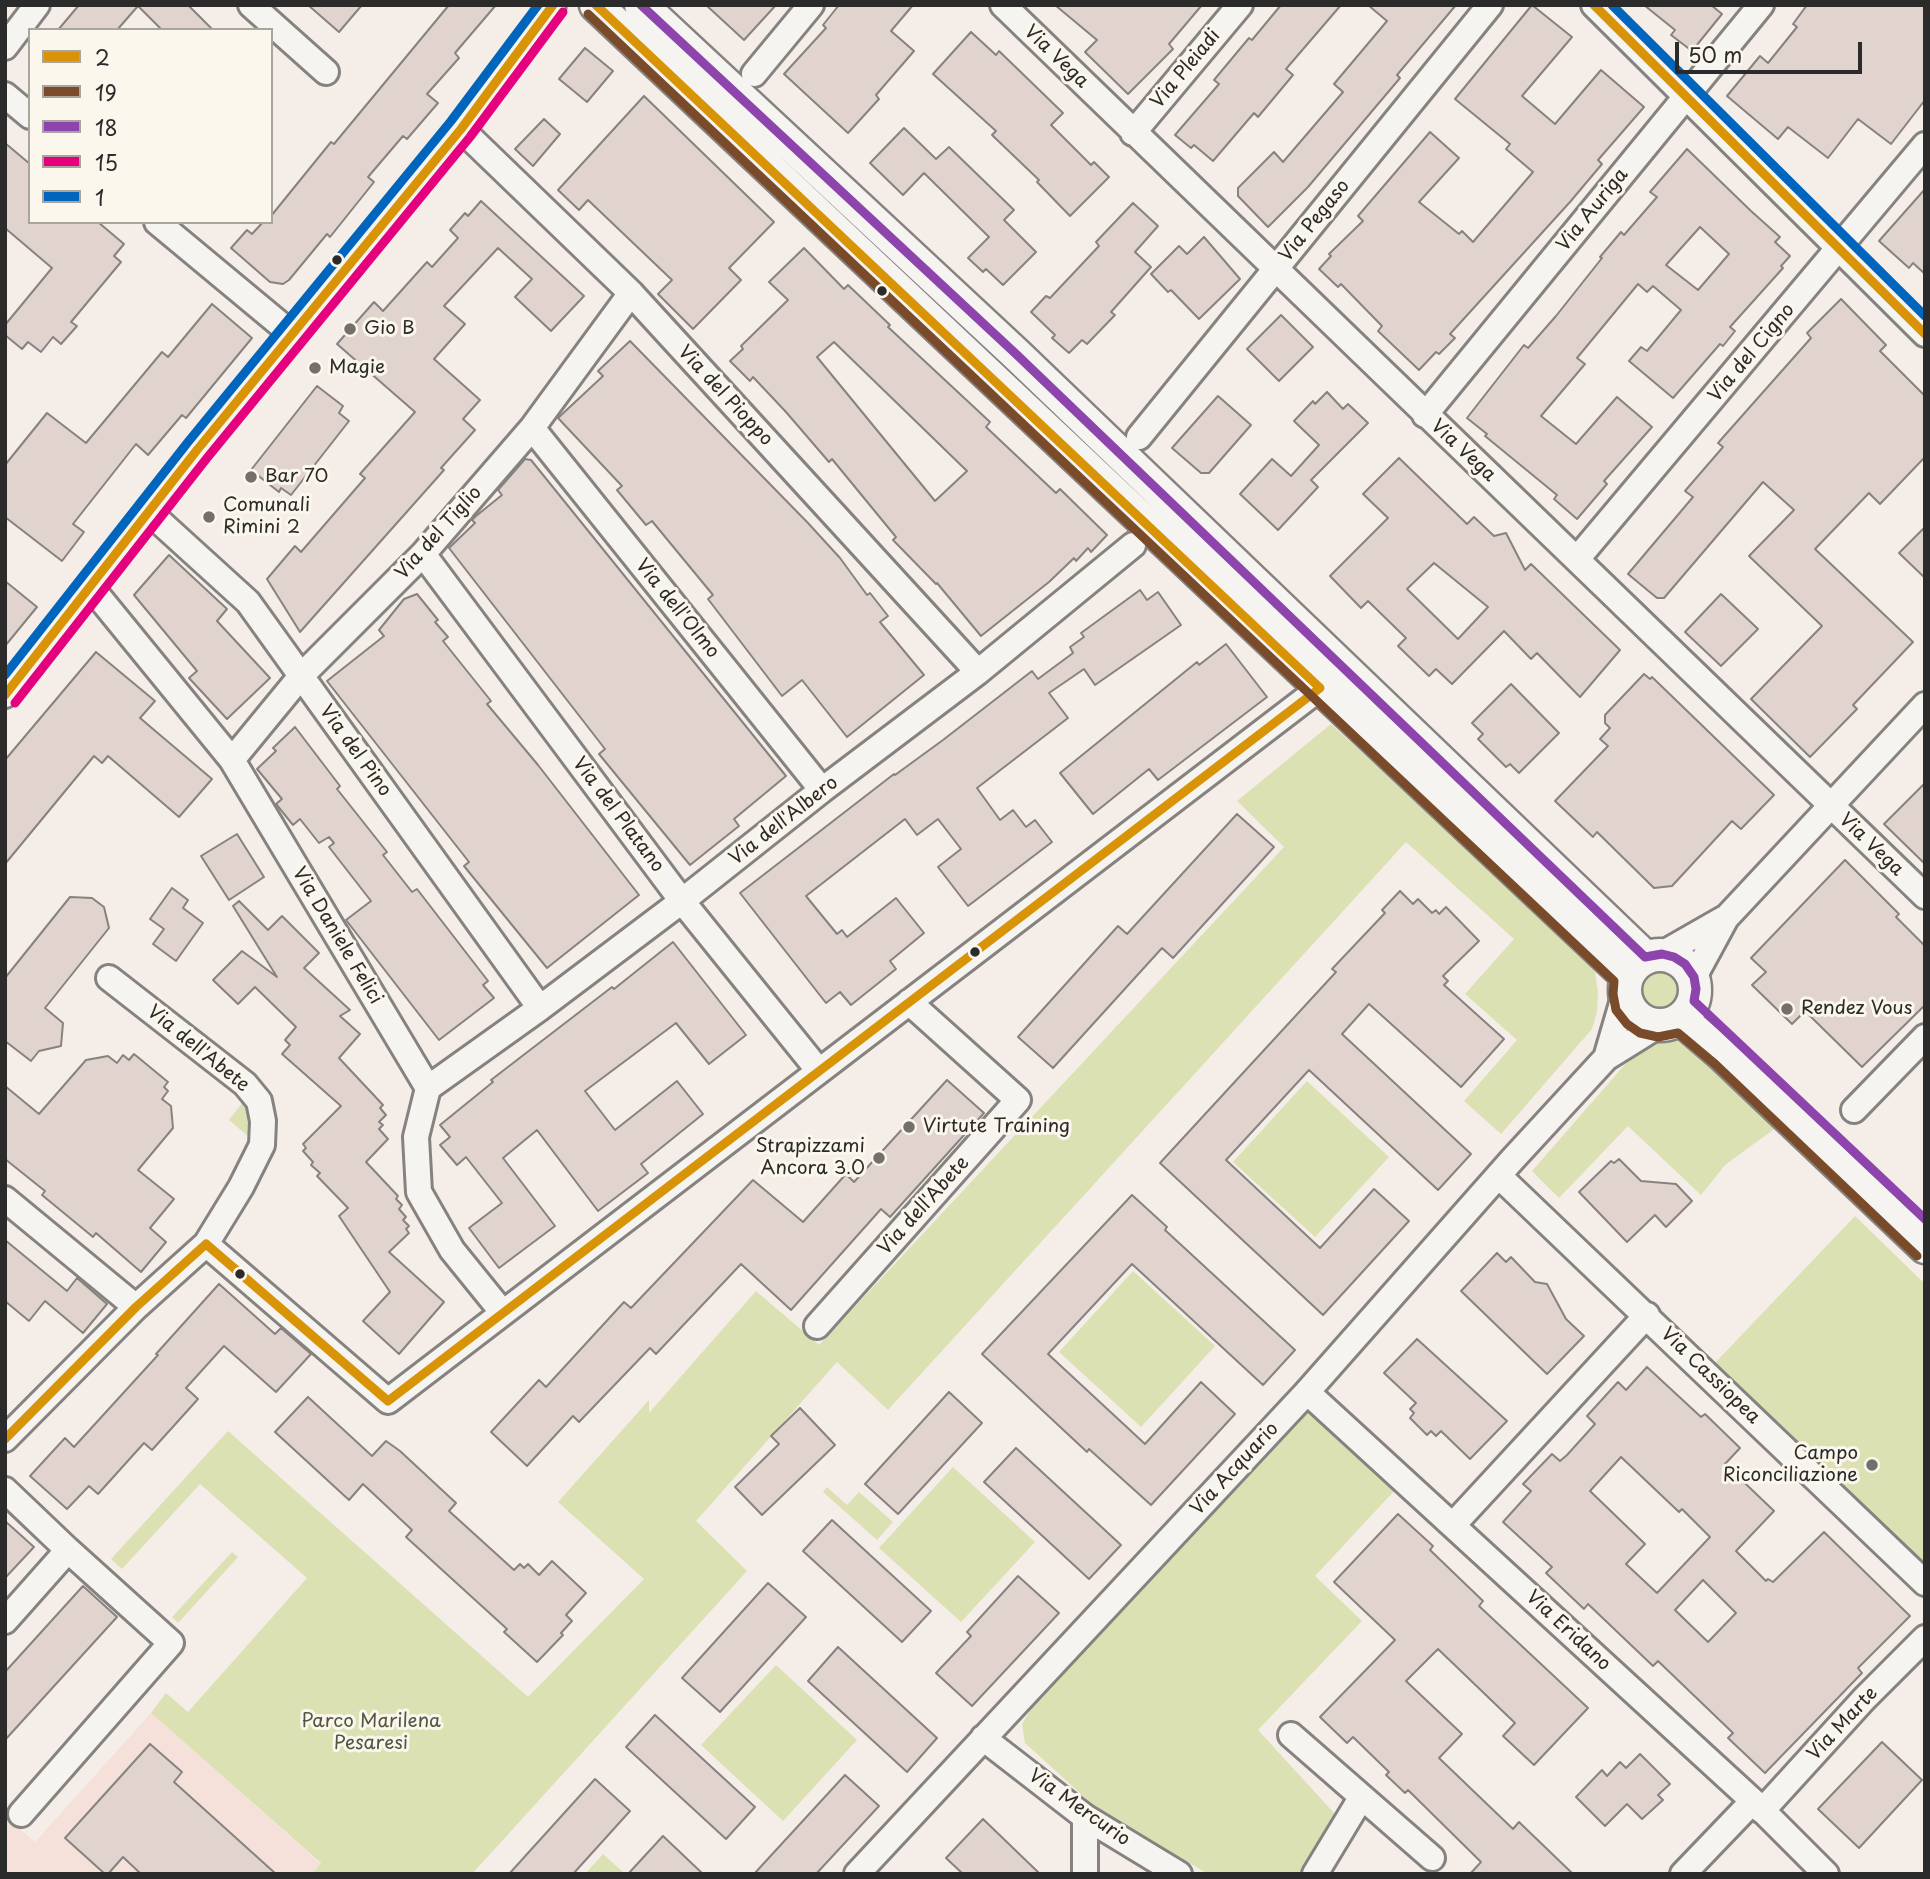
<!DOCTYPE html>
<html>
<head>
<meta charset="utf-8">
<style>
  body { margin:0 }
  #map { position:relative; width:1930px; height:1879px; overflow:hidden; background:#f5ede7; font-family:"Playpen Sans",sans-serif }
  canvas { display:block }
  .frame { position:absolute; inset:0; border:7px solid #2b2b2b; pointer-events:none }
  .legend { position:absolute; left:28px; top:28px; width:245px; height:196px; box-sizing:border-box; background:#fbf7ec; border:2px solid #a8a59f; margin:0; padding:9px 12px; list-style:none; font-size:21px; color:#2b2b2b }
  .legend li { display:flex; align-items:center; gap:14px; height:35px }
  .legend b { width:35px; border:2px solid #a8a59f }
  .scale { position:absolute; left:1675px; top:42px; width:187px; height:32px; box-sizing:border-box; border:4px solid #2b2b2b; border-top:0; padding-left:9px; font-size:21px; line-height:24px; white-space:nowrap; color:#2b2b2b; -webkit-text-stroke:5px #fbf7ec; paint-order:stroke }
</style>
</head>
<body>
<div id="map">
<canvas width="1930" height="1879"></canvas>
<div class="frame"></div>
<ul class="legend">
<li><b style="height:9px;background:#d89406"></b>2</li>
<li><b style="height:9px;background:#7a4b2a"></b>19</li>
<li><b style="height:9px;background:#8e44ad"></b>18</li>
<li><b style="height:9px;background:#e5007d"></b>15</li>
<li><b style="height:9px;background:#0065bd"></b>1</li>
</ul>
<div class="scale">50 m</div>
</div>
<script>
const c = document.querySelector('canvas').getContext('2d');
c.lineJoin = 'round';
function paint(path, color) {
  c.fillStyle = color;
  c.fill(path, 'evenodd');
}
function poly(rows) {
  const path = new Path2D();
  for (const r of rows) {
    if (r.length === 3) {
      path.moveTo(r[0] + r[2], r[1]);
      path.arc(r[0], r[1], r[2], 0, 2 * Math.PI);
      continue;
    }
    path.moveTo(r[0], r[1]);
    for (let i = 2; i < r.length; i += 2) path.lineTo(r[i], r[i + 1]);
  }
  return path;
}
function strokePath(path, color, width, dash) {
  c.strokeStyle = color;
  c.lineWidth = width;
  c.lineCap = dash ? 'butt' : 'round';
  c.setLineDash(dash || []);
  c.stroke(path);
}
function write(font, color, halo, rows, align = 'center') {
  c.font = font + ' "Playpen Sans",sans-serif';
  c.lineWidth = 6;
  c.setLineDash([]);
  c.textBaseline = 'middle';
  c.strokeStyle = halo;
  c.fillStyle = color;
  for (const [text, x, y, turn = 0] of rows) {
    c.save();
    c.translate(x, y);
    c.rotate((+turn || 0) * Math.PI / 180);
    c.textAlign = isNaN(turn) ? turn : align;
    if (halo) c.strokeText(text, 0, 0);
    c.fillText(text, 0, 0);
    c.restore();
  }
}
const built = poly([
  [151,1713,321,1864,312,1874,5,1874,5,1821,8,1818,35,1842]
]);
const green = poly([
  [1331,724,1582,954,1595,972,1598,992,1597,1012,1592,1029,1501,1134,1464,1101,1517,1040,1465,994,1514,939,1406,842,888,1410,837,1362,696,1521,747,1571,472,1874,312,1874,321,1863,151,1713,166,1693,188,1712,307,1578,200,1484,122,1569,111,1559,228,1431,528,1697,644,1579,558,1502,649,1400,649,1413,756,1291,819,1345,1284,847,1237,801],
  [1661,991,20],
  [1660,1041,1675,1041,1692,1046,1777,1127,1725,1165,1701,1195,1628,1126,1559,1198,1532,1171,1635,1053,1645,1045],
  [1307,1081,1389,1157,1315,1237,1233,1162],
  [243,1102,251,1123,250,1138,229,1120],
  [1855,1216,1925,1284,1925,1567,1714,1364],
  [1133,1271,1215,1346,1141,1427,1059,1352],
  [1309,1408,1396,1489,1315,1576,1362,1621,1258,1730,1335,1814,1299,1874,1208,1874,1094,1806,1025,1743,1022,1724,1031,1709],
  [953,1467,1035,1542,961,1622,879,1548],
  [827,1487,847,1505,859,1492,893,1522,877,1540,823,1492],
  [232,1552,238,1557,178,1623,172,1617],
  [776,1665,857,1740,783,1821,701,1745],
  [603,1854,625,1874,585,1874]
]);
const building = poly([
  [79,5,188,5,213,30,162,30,138,6,117,30,58,30,79,5],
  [308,5,362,5,339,32,308,5],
  [449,5,496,5,455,53,459,58,427,94,438,103,407,139,403,136,368,177,374,182,330,237,327,234,289,280,283,284,270,282,231,248,247,230,252,234,263,222,271,222,271,216,331,142,334,144,449,5],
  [706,5,776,5,744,40,706,5],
  [839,5,913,5,891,31,914,51,876,95,879,99,848,133,784,74,826,28,823,25,839,5],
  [1055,5,1202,5,1169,44,1173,49,1128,94,1085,52,1097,40,1055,5],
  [1281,5,1341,5,1286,69,1293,75,1258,117,1254,113,1213,161,1194,145,1191,148,1175,135,1219,84,1214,80,1249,38,1252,40,1281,5],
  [1368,5,1456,5,1397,75,1400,78,1308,187,1268,227,1238,196,1238,188,1274,152,1283,162,1343,92,1334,84,1387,21,1368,5],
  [1532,5,1572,37,1522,96,1555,124,1601,70,1644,107,1598,160,1602,164,1570,202,1450,334,1455,338,1439,354,1436,352,1419,370,1378,331,1382,326,1341,284,1338,287,1319,269,1331,256,1329,254,1363,221,1358,216,1430,132,1459,158,1419,202,1459,234,1462,231,1473,242,1533,172,1506,149,1510,144,1455,99,1532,5],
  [1644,5,1711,5,1722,14,1692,51,1671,35,1675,30,1644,5],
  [1807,5,1925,5,1925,100,1891,144,1858,119,1828,158,1788,127,1778,139,1727,96,1760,56,1768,63,1797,27,1793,24,1807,5],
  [971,32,996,55,999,51,1063,113,1051,125,1091,165,1094,162,1109,177,1070,216,1037,182,1039,180,992,135,996,131,933,74,971,32],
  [585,48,613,71,587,102,559,79,585,48],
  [644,96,774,222,729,268,741,280,693,329,658,294,672,280,588,200,579,210,558,190,644,96],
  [544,119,560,134,533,166,515,149,544,119],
  [904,128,936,159,949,147,1014,210,1004,220,1036,252,1003,285,986,269,983,272,968,258,989,237,924,173,903,195,870,163,904,128],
  [5,143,30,164,30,222,98,222,124,244,114,256,121,262,71,322,77,326,61,344,53,337,41,352,28,342,22,349,5,335,5,325,52,268,5,228,5,143],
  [1687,149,1751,211,1780,237,1775,242,1790,256,1781,266,1783,268,1730,327,1735,331,1723,346,1720,344,1673,398,1629,361,1641,347,1647,351,1681,310,1653,286,1647,292,1638,284,1577,358,1585,364,1541,416,1576,444,1617,397,1652,427,1604,481,1607,484,1577,519,1554,499,1557,495,1485,436,1487,434,1467,418,1524,345,1528,348,1556,316,1602,258,1600,257,1621,232,1624,235,1657,197,1650,192,1687,149],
  [1700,227,1729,254,1698,290,1666,265,1700,227],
  [1925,189,1925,274,1913,263,1909,268,1879,241,1925,189],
  [481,201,584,296,551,331,515,297,532,279,498,248,444,306,465,324,434,359,480,400,463,419,475,430,441,468,444,470,300,632,267,579,295,546,301,552,365,478,360,474,415,412,337,344,374,302,383,311,427,262,432,267,458,238,450,230,465,213,468,216,481,201],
  [1133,203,1158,226,1135,252,1151,267,1111,312,1115,315,1087,344,1082,340,1069,353,1052,338,1055,335,1031,312,1046,296,1050,298,1099,246,1096,242,1133,203],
  [1204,237,1240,279,1199,319,1171,290,1168,292,1151,274,1179,246,1187,254,1204,237],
  [804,248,844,289,848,285,890,325,888,327,990,422,986,427,1056,493,1060,489,1107,535,1091,552,1088,548,1076,561,1074,558,1049,582,981,636,937,583,936,584,893,540,896,537,832,459,829,462,786,412,753,377,750,381,730,361,743,349,741,346,788,300,769,282,804,248],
  [834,342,967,471,935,501,817,357,834,342],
  [1841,299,1886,345,1880,351,1925,396,1925,457,1880,504,1869,493,1815,549,1913,642,1853,705,1857,709,1810,757,1751,699,1822,626,1749,556,1794,510,1763,482,1664,598,1657,598,1628,574,1693,497,1685,491,1723,447,1718,443,1811,338,1807,333,1841,299],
  [212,304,252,338,186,418,182,415,148,455,136,444,73,524,84,532,62,561,5,517,5,465,47,413,86,443,162,352,168,357,212,304],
  [1281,315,1313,347,1279,381,1247,349,1281,315],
  [630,341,808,523,840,558,867,595,870,593,888,616,880,622,924,675,847,737,802,680,782,696,708,599,713,595,652,521,646,525,617,490,622,486,558,418,603,376,598,371,630,341],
  [317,386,343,406,339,413,349,421,291,495,281,488,279,492,251,470,317,386],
  [1327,392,1343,409,1348,404,1368,423,1311,480,1318,487,1278,530,1240,494,1272,459,1291,476,1319,445,1294,421,1313,401,1315,404,1327,392],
  [1218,396,1251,425,1209,473,1201,473,1172,448,1218,396],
  [1399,458,1467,524,1474,517,1494,536,1506,533,1525,570,1531,564,1620,650,1580,697,1537,653,1531,659,1504,631,1452,684,1436,669,1429,676,1398,646,1406,638,1368,601,1361,608,1330,576,1388,518,1363,494,1399,458],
  [1434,563,1488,607,1458,639,1407,589,1434,563],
  [525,459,531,460,786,776,734,819,739,826,690,865,599,754,605,749,449,548,475,523,472,520,476,516,502,495,498,490,525,459],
  [1925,527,1925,578,1899,553,1925,527],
  [169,555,227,609,217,621,270,678,227,719,189,678,197,671,134,595,169,555],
  [5,581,37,607,5,646,5,581],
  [1140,590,1147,600,1158,592,1181,625,1095,685,1084,669,1049,693,1068,718,977,788,1000,820,1013,810,1026,827,1035,820,1052,842,968,906,938,867,961,849,938,819,917,835,905,819,806,896,837,934,842,930,847,937,896,898,924,933,890,961,896,969,851,1005,840,992,826,1003,740,893,894,774,895,775,943,740,1032,671,1038,679,1073,653,1070,647,1084,637,1081,633,1140,590],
  [417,594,438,620,435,622,448,637,443,641,491,701,487,704,538,765,639,895,547,968,464,866,469,862,327,681,384,636,379,630,404,599,417,594],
  [1721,594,1758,629,1721,666,1685,632,1721,594],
  [1226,644,1267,697,1158,780,1149,769,1093,814,1060,773,1197,662,1199,665,1226,644],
  [96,652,155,701,140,718,212,779,179,817,108,756,102,763,94,756,5,864,5,760,96,652],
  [1644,674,1650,679,1652,677,1774,795,1741,829,1732,821,1672,886,1654,888,1597,832,1593,837,1555,801,1608,746,1600,739,1610,728,1605,723,1605,715,1644,674],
  [1511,684,1559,733,1519,773,1510,764,1506,767,1478,739,1483,734,1472,723,1511,684],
  [295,727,340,786,337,789,387,852,383,855,412,892,417,889,488,981,483,985,494,998,439,1040,346,920,371,901,329,847,334,843,329,837,319,843,300,819,293,825,276,804,282,799,257,769,276,751,273,748,295,727],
  [1925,783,1925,864,1884,824,1925,783],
  [1237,814,1274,847,1173,958,1162,948,1053,1068,1018,1037,1118,926,1127,934,1237,814],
  [237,834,264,877,229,900,201,856,237,834],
  [1845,860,1899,914,1896,917,1925,946,1925,1005,1862,1067,1805,1011,1792,1024,1752,985,1766,972,1751,958,1845,860],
  [172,888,188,900,183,908,203,923,176,961,153,944,164,929,150,919,172,888],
  [1400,891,1413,904,1418,899,1432,913,1436,910,1439,914,1446,907,1479,941,1443,976,1448,981,1444,985,1504,1039,1461,1087,1369,1004,1342,1034,1471,1154,1438,1190,1309,1070,1226,1160,1320,1248,1374,1189,1409,1221,1323,1315,1160,1163,1336,972,1332,969,1385,913,1382,910,1400,891],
  [70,897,92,898,104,907,109,928,45,1008,63,1023,61,1046,39,1051,31,1061,5,1041,5,978,70,897],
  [239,901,268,930,282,916,319,953,304,968,350,1010,340,1016,360,1034,339,1058,383,1105,380,1108,386,1115,379,1122,383,1125,379,1129,388,1139,366,1162,398,1196,396,1199,402,1205,399,1209,406,1217,403,1220,409,1226,406,1229,409,1233,389,1252,444,1302,399,1354,363,1321,390,1292,339,1216,348,1208,317,1176,320,1173,311,1165,313,1162,303,1151,306,1148,303,1144,341,1106,282,1054,290,1045,285,1040,296,1027,255,987,238,1004,213,980,242,951,277,977,233,906,239,901],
  [673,942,746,1035,709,1064,676,1023,585,1091,615,1130,677,1081,703,1114,641,1164,648,1173,598,1211,537,1130,503,1158,555,1226,499,1268,469,1228,502,1203,466,1157,457,1165,440,1145,450,1137,440,1125,493,1082,491,1080,612,987,614,989,673,942],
  [134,1054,168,1082,164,1087,168,1091,162,1099,171,1106,173,1128,138,1170,174,1199,150,1228,166,1242,141,1272,96,1233,93,1237,42,1195,45,1191,5,1159,5,1086,39,1114,86,1060,108,1056,117,1063,123,1055,129,1060,134,1054],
  [947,1080,984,1113,890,1217,881,1209,791,1310,741,1264,656,1354,650,1348,579,1422,573,1416,527,1466,491,1432,539,1380,546,1387,624,1302,631,1308,753,1180,803,1222,846,1174,854,1182,947,1080],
  [1619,1159,1641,1181,1676,1184,1692,1201,1666,1227,1655,1215,1627,1242,1579,1192,1611,1161,1614,1163,1619,1159],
  [1132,1195,1167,1227,1165,1230,1295,1350,1263,1385,1132,1264,1048,1354,1145,1444,1201,1382,1235,1414,1151,1505,1089,1449,1087,1452,982,1354,1132,1195],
  [5,1240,67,1291,77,1278,107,1304,83,1333,45,1301,29,1321,5,1301,5,1240],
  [1497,1253,1506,1262,1511,1257,1535,1282,1547,1284,1566,1319,1584,1336,1547,1374,1461,1291,1497,1253],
  [219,1284,275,1334,281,1328,311,1354,276,1392,224,1346,186,1388,198,1399,152,1450,144,1443,98,1494,89,1486,67,1509,30,1476,65,1438,74,1447,158,1355,156,1354,219,1284],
  [1417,1339,1507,1421,1470,1459,1441,1431,1436,1436,1431,1431,1427,1435,1410,1418,1414,1413,1410,1409,1416,1403,1384,1373,1417,1339],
  [1647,1367,1701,1417,1705,1414,1740,1448,1725,1464,1774,1511,1736,1551,1766,1581,1768,1579,1773,1582,1824,1532,1910,1616,1858,1668,1862,1673,1765,1773,1728,1738,1733,1733,1658,1661,1653,1666,1588,1604,1584,1609,1546,1573,1552,1567,1503,1522,1531,1491,1523,1484,1552,1454,1560,1461,1567,1455,1595,1424,1587,1416,1618,1382,1626,1390,1647,1367],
  [1621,1457,1679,1512,1682,1509,1710,1537,1657,1593,1626,1564,1645,1544,1590,1491,1621,1457],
  [1703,1580,1736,1613,1708,1642,1675,1610,1703,1580],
  [949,1392,982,1423,898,1514,865,1484,949,1392],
  [308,1397,372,1456,386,1441,400,1451,456,1503,449,1511,514,1570,520,1564,524,1568,528,1564,539,1575,552,1561,586,1593,566,1615,572,1621,561,1633,563,1635,537,1662,504,1632,507,1629,406,1537,412,1530,363,1484,349,1500,275,1432,308,1397],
  [800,1408,835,1445,762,1515,735,1487,779,1444,771,1436,800,1408],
  [1016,1448,1121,1545,1089,1579,984,1482,1016,1448],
  [1398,1514,1433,1546,1430,1550,1483,1601,1479,1606,1588,1708,1534,1765,1503,1736,1515,1723,1438,1649,1406,1681,1462,1734,1439,1758,1513,1829,1519,1822,1573,1874,1470,1874,1481,1862,1408,1790,1405,1793,1386,1775,1389,1772,1353,1737,1347,1743,1320,1717,1395,1640,1334,1582,1398,1514],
  [832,1520,931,1611,902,1642,803,1551,832,1520],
  [5,1521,34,1547,5,1578,5,1521],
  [1018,1576,1059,1613,972,1706,936,1673,971,1636,967,1632,1018,1576],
  [768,1583,806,1617,720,1712,682,1678,768,1583],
  [83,1586,117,1617,5,1740,5,1672,83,1586],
  [838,1647,937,1738,907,1772,808,1681,838,1647],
  [655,1715,755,1807,726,1839,626,1747,655,1715],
  [1882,1742,1922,1780,1859,1848,1818,1809,1882,1742],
  [150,1744,182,1772,174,1782,276,1874,141,1874,123,1857,108,1874,105,1874,65,1838,150,1744],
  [1640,1754,1670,1784,1658,1795,1663,1800,1642,1819,1627,1804,1605,1826,1576,1797,1602,1770,1607,1776,1620,1762,1626,1768,1640,1754],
  [845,1775,879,1806,816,1874,754,1874,845,1775],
  [595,1779,630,1811,573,1874,509,1874,595,1779],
  [983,1819,1040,1874,963,1874,946,1858,983,1819],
  [663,1836,703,1874,628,1874,663,1836]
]);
const minor = poly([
  [251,5,326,72],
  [1003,5,1925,896],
  [1594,5,1925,334],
  [5,47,37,5],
  [754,74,811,5],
  [5,95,30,116],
  [461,129,631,293,978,672],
  [1133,133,1240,5],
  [157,222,293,335],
  [1425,415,1761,5],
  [532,428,822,790],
  [1139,437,1490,5],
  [149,512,248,602,540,1008],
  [423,554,682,901,819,1071],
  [1577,559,1925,145],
  [90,586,232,760,428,1088,416,1137,419,1192,452,1250,503,1313],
  [5,695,197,450,461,129,553,5],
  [232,760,301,676,423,554,532,428,631,293],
  [1662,954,1725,918],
  [1694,977,1726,918,1925,705],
  [109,978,245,1084,259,1101,263,1121,262,1145,241,1187,206,1244],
  [1606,1058,1625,993],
  [428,1088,540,1008,682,901,822,790,978,672,1133,545],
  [1854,1110,1925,1037],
  [1499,1176,1925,1583],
  [5,1199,136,1307],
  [817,1326,1018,1100,909,1002],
  [1307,1392,1753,1801,1826,1874],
  [5,1439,136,1307,206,1244,388,1401,1320,688],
  [5,1490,68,1550,5,1621],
  [1453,1525,1647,1315],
  [1291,1735,1432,1858],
  [983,1738,1085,1817,1179,1874],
  [1762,1811,1864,1699,1925,1638],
  [21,1814,171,1643,68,1550],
  [1085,1817,1085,1874],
  [857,1874,1307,1392,1512,1160,1606,1058,1659,1025],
  [1315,1874,1361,1798],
  [1683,1874,1753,1801]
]);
const major = poly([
  [596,5,1627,976],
  [641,5,1016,354,1645,957],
  [1660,990,35],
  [1681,1019,1723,1055,1925,1247]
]);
const bus1 = poly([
  [1594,5,1925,334],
  [5,695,197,450,461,129,553,5],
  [5,1439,136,1307,206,1244,388,1401,1320,688,596,5]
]);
const bus2 = poly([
  [588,14,1614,981,1613,994,1616,1010,1627,1024,1640,1033,1658,1037,1678,1033,1715,1064,1917,1256]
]);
const bus3 = poly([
  [641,5,1016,354,1645,957,1662,954,1674,957,1685,964,1694,977,1696,989,1694,1001,1925,1219]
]);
const bus4 = poly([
  [15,703,207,458,470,137,563,12]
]);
const bus5 = poly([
  [1612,5,1925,316],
  [5,675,188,442,451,121,538,5]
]);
const markers = [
  [337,260,6,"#2b2b2b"],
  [882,291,6,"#2b2b2b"],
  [350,329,7,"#726f6d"],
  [315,368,7,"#726f6d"],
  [251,477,7,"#726f6d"],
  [209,517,7,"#726f6d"],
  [975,952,6,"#2b2b2b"],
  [1787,1009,7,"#726f6d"],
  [909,1127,7,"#726f6d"],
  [879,1158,7,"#726f6d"],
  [240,1274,6,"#2b2b2b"],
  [1872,1465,7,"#726f6d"]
];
const streetNames = [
  ["Via Vega",1056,57,44],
  ["Via Pleiadi",1186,69,-50],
  ["Via Auriga",1593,210,-51],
  ["Via Pegaso",1315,221,-51],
  ["Via del Cigno",1752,353,-50],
  ["Via del Pioppo",725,396,47],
  ["Via Vega",1463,451,43],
  ["Via del Tiglio",439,533,-48],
  ["Via dell'Olmo",677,609,51],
  ["Via del Pino",355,751,54],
  ["Via del Platano",618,815,53],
  ["Via dell'Albero",784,821,-38],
  ["Via Vega",1871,845,44],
  ["Via Daniele Felici",337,936,59],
  ["Via dell'Abete",198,1049,39],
  ["Via dell'Abete",924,1206,-48],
  ["Via Cassiopea",1710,1376,44],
  ["Via Acquario",1235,1469,-47],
  ["Via Eridano",1568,1631,43],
  ["Via Marte",1843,1724,-47],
  ["Via Mercurio",1079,1808,35]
];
const poiNames = [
  ["Gio B",364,329],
  ["Magie",329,368],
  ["Bar 70",265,477],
  ["Comunali",223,506],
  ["Rimini 2",223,528],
  ["Rendez Vous",1801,1009],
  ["Virtute Training",923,1127],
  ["Strapizzami",865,1147,"right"],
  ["Ancora 3.0",865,1169,"right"],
  ["Campo",1858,1454,"right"],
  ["Riconciliazione",1858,1476,"right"]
];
const parkNames = [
  ["Parco Marilena",371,1722],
  ["Pesaresi",371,1744]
];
paint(built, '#f5e1d9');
paint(green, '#dce1b4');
paint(building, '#e1d3ce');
strokePath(building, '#868280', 2);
strokePath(minor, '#868280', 30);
strokePath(major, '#868280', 37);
strokePath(minor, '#f6f4f0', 24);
strokePath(major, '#f6f4f0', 32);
strokePath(bus1, '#d89406', 9);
strokePath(bus2, '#7a4b2a', 9);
strokePath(bus3, '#8e44ad', 9);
strokePath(bus4, '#e5007d', 9);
strokePath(bus5, '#0065bd', 9);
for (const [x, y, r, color] of markers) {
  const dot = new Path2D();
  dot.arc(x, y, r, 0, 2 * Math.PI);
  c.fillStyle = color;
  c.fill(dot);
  strokePath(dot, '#fbf7ec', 2.5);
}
write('19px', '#2b2b2b', '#fbf7ec', streetNames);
write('19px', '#2b2b2b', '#fbf7ec', poiNames, 'left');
write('19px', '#525643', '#fbf7ec', parkNames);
</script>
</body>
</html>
